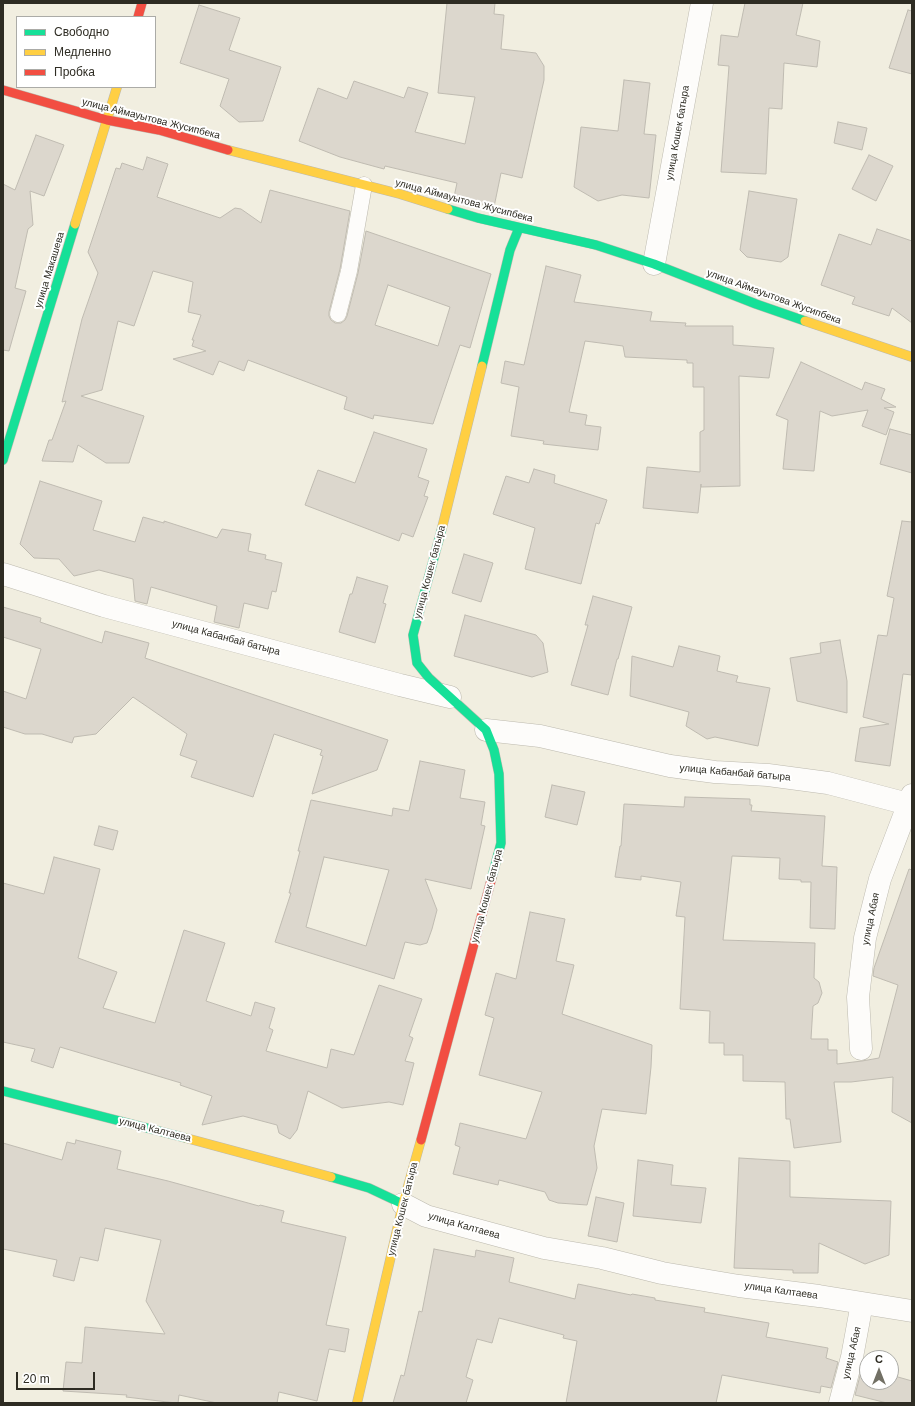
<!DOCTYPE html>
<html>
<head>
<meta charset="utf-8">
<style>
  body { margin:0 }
  #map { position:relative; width:915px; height:1406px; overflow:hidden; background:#f1eee0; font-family:Arial,sans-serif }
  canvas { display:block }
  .frame { position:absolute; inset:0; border:4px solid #2e2c23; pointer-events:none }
  .legend { position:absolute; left:16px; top:16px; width:140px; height:72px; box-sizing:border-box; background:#fff; border:1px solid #ababa7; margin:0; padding:5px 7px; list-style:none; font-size:12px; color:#2e2c23 }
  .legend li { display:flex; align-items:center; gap:8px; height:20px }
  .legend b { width:20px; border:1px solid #ababa7 }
  .north { position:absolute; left:859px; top:1350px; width:40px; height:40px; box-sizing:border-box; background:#fff; border:1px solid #ababa7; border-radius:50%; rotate:0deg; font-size:11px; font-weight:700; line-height:16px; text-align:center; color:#2e2c23 }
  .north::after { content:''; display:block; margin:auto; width:14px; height:18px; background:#727065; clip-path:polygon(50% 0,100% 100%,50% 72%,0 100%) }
  .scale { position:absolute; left:16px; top:1372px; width:79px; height:18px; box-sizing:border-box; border:2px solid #2e2c23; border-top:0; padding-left:5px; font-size:12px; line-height:14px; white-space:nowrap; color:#2e2c23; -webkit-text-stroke:3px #fff; paint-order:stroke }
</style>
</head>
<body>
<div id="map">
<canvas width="915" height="1406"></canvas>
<div class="frame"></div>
<ul class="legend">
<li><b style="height:5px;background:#16e098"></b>Свободно</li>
<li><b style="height:5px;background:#ffcf43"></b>Медленно</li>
<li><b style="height:5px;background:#f24e42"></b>Пробка</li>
</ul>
<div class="north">С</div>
<div class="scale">20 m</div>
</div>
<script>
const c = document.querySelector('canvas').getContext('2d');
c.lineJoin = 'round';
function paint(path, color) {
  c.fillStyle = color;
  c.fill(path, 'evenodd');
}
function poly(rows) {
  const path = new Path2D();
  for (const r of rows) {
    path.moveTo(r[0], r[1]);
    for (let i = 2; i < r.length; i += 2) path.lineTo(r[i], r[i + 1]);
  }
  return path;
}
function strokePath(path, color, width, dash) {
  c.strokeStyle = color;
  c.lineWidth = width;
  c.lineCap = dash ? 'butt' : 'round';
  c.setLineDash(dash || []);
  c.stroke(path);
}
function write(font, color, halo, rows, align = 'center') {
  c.font = font + ' Arial,sans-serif';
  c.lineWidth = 4;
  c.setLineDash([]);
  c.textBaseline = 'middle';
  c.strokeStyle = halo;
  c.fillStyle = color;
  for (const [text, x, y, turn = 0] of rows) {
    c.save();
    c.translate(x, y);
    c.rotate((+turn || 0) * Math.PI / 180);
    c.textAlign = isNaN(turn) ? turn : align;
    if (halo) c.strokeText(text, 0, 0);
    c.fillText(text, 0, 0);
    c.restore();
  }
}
const building = poly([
  [447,3,495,3,494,14,504,15,501,49,536,53,544,66,544,80,522,178,501,173,494,207,454,197,457,183,385,166,384,169,340,157,299,141,318,88,347,99,354,81,404,98,408,87,428,93,415,132,465,144,475,97,438,93,447,3],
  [745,3,803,3,796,35,820,41,817,67,784,63,782,109,769,108,766,174,721,172,729,66,718,65,721,35,738,37,745,3],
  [199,5,240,18,229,50,281,67,263,121,239,122,220,106,229,79,180,63,199,5],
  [908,10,912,11,912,74,889,68,908,10],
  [624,80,650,83,644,134,656,135,649,198,622,195,598,201,574,187,581,127,618,131,624,80],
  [838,122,867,128,862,150,834,143,838,122],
  [36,135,64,145,44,196,30,191,33,225,28,229,15,288,26,291,9,351,3,350,3,184,15,190,36,135],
  [869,155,893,166,876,201,852,189,869,155],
  [147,157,168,164,157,197,220,218,235,208,241,209,261,223,270,190,350,211,340,269,329,312,329,316,331,320,335,323,341,323,345,320,347,316,358,273,366,231,491,274,470,348,460,345,433,424,374,415,373,419,344,409,347,397,248,360,244,371,219,361,213,375,173,359,206,351,192,346,194,340,192,340,201,315,188,312,193,282,153,271,134,326,118,321,102,390,81,396,144,416,129,463,106,463,78,445,73,462,42,461,49,440,52,440,66,401,62,402,82,319,98,273,88,252,116,168,120,169,122,163,143,170,147,157],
  [388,285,450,307,438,346,375,325,388,285],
  [749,191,797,199,788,257,781,262,747,257,740,250,749,191],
  [877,229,912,241,912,323,892,308,889,316,852,304,855,297,821,285,839,234,871,245,877,229],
  [546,266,581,275,574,302,652,312,650,321,686,323,685,326,733,326,733,345,774,348,769,378,739,376,740,486,701,487,701,484,698,513,643,508,647,467,700,472,700,432,704,430,704,387,693,387,693,363,687,363,687,360,625,357,623,346,585,341,569,412,587,415,585,425,601,427,598,450,543,444,544,441,511,436,519,387,501,383,505,361,524,365,546,266],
  [801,362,862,390,865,382,885,389,881,399,896,407,884,408,894,412,886,435,862,426,868,410,832,416,820,411,814,471,783,469,788,420,776,415,801,362],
  [890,429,912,435,912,473,880,464,890,429],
  [374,432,427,449,418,477,429,481,424,496,428,497,413,537,402,533,399,541,305,505,318,470,355,483,374,432],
  [534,469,555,475,554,483,607,500,599,524,596,523,581,584,525,569,535,528,493,514,506,476,529,483,534,469],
  [40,481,102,501,93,530,135,542,143,517,164,523,164,521,217,538,222,529,251,534,248,551,266,555,265,559,282,563,276,592,272,591,268,609,244,603,239,628,214,622,217,606,151,587,147,604,135,601,133,579,99,570,74,576,59,559,34,558,20,544,40,481],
  [902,521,912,522,912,675,903,674,890,766,855,761,860,728,889,724,863,717,878,635,887,636,894,598,887,596,902,521],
  [464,554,493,563,481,602,452,593,464,554],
  [357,577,388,586,383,603,386,604,375,643,339,632,350,594,352,594,357,577],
  [593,596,632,607,618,659,617,659,608,695,571,685,588,625,585,625,593,596],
  [3,607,41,618,40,622,102,643,105,631,149,643,145,658,388,740,377,770,312,794,323,756,320,755,322,750,274,734,253,797,191,777,197,761,180,755,187,734,133,697,96,734,74,737,72,743,42,734,25,734,3,727,3,691,26,699,41,649,3,637,3,607],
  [465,615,536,635,543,643,548,672,532,677,454,656,465,615],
  [840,640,847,681,847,713,797,701,790,658,821,653,820,643,840,640],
  [679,646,720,656,717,671,738,676,736,682,770,688,758,746,715,737,707,739,686,726,689,712,630,696,632,656,673,667,679,646],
  [420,761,465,770,460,798,485,802,481,825,485,826,471,889,425,879,437,910,432,929,427,943,420,945,405,942,394,979,275,942,291,893,289,893,300,851,298,851,311,800,392,816,393,808,409,811,420,761],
  [324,857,389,870,366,946,306,927,324,857],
  [552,785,585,792,577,825,545,817,552,785],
  [685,797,750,799,750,805,752,805,751,811,825,816,822,866,837,867,835,929,810,928,811,882,801,882,801,880,779,879,780,858,732,856,723,940,815,943,814,978,819,982,822,993,818,1003,813,1006,811,1039,828,1039,828,1050,837,1050,837,1064,862,1061,879,1058,898,985,873,976,874,968,909,869,912,870,912,1123,892,1112,893,1077,851,1082,834,1082,841,1142,794,1148,790,1119,786,1119,785,1082,743,1081,743,1055,724,1055,724,1043,709,1043,710,1011,680,1009,685,917,676,916,681,882,641,876,641,880,615,877,620,846,621,846,624,804,684,807,685,797],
  [99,826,118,831,113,850,94,845,99,826],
  [54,857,100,869,78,958,117,972,103,1008,155,1023,184,930,225,943,206,1001,251,1016,255,1002,275,1008,269,1028,273,1030,266,1051,327,1068,331,1049,354,1055,379,985,422,999,409,1036,413,1038,405,1061,414,1063,403,1105,389,1102,342,1108,308,1091,297,1130,290,1139,279,1133,277,1125,243,1116,202,1125,212,1096,180,1085,181,1083,60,1047,53,1068,31,1061,35,1049,3,1042,3,883,44,894,54,857],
  [530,912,565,919,556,961,574,965,562,1014,652,1045,651,1067,646,1114,602,1109,594,1146,597,1168,587,1205,558,1203,549,1200,545,1192,499,1180,498,1185,453,1174,460,1147,455,1145,460,1123,526,1139,542,1092,479,1075,494,1018,485,1015,496,973,516,979,530,912],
  [76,1140,121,1151,117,1169,168,1181,259,1206,260,1205,284,1211,281,1222,346,1237,326,1325,349,1329,345,1352,329,1349,317,1401,279,1392,277,1403,217,1403,179,1395,178,1403,176,1403,126,1397,127,1395,63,1391,66,1362,82,1363,85,1327,165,1334,146,1301,161,1240,105,1228,98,1261,80,1257,74,1281,53,1276,57,1260,3,1249,3,1143,62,1160,67,1142,75,1144,76,1140],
  [739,1158,790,1161,790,1197,891,1201,889,1255,865,1264,819,1243,818,1273,793,1273,793,1270,734,1268,739,1158],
  [638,1160,673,1165,671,1185,706,1188,701,1223,633,1216,638,1160],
  [596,1197,624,1203,617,1242,588,1236,596,1197],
  [434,1249,475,1257,476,1250,514,1258,509,1282,575,1299,578,1284,631,1295,632,1294,655,1298,655,1300,705,1308,704,1312,769,1323,766,1337,828,1348,826,1358,838,1362,831,1388,821,1386,820,1393,722,1375,716,1403,566,1403,577,1341,563,1338,564,1335,499,1318,492,1343,477,1339,466,1377,473,1380,466,1403,393,1403,401,1375,404,1376,419,1311,422,1312,434,1249],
  [862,1368,867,1369,867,1382,891,1382,891,1375,912,1381,912,1403,887,1403,855,1395,862,1368]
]);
const lane = poly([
  [338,314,349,271,364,185]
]);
const street = poly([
  [654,264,702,3],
  [3,574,104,606,400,685,450,697],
  [486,730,540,736,670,766,715,772,768,775,828,783,912,805],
  [861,1049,858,997,865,938,880,879,912,795],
  [403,1204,426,1216,544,1248,602,1258,662,1273,739,1286,819,1296,912,1311],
  [840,1403,852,1357,862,1303]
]);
const fast = poly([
  [448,209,478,218,596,245,654,264,756,304,805,321],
  [482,366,510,250,519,228],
  [3,460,75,224],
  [442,528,413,635,417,663,429,678,486,730,494,750,499,774,501,843,492,877],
  [3,1091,186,1138],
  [331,1177,369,1188,403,1204]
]);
const slow = poly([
  [228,150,400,194,448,209],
  [75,224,117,87],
  [805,321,912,357],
  [442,528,482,366],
  [186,1138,331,1177],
  [357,1403,403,1204,421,1140]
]);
const jam = poly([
  [138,17,142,3],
  [3,90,107,120,159,130,228,150],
  [421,1140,492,877]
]);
const streetNames = [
  ["улица Аймауытова Жусипбека",151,119,14],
  ["улица Кошек батыра",678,133,-80],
  ["улица Аймауытова Жусипбека",464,201,15],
  ["улица Макашева",50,270,-73],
  ["улица Аймауытова Жусипбека",774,297,20],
  ["улица Кошек батыра",430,572,-75],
  ["улица Кабанбай батыра",226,638,15],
  ["улица Кабанбай батыра",735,773,5],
  ["улица Кошек батыра",487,896,-75],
  ["улица Абая",871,919,-78],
  ["улица Калтаева",155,1130,14],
  ["улица Кошек батыра",403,1209,-76],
  ["улица Калтаева",464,1226,16],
  ["улица Калтаева",781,1291,8],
  ["улица Абая",852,1353,-77]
];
paint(building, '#dcd7cd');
strokePath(building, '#bfbbb1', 1);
strokePath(lane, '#bcb9ae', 17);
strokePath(street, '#bcb9ae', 23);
strokePath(fast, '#bcb9ae', 10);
strokePath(slow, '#bcb9ae', 10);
strokePath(jam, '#bcb9ae', 10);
strokePath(lane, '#fdfcfa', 16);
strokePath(street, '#fdfcfa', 22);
strokePath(fast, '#16e098', 9);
strokePath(slow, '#ffcf43', 9);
strokePath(jam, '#f24e42', 9);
write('10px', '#2e2c23', '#fff', streetNames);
</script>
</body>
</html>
